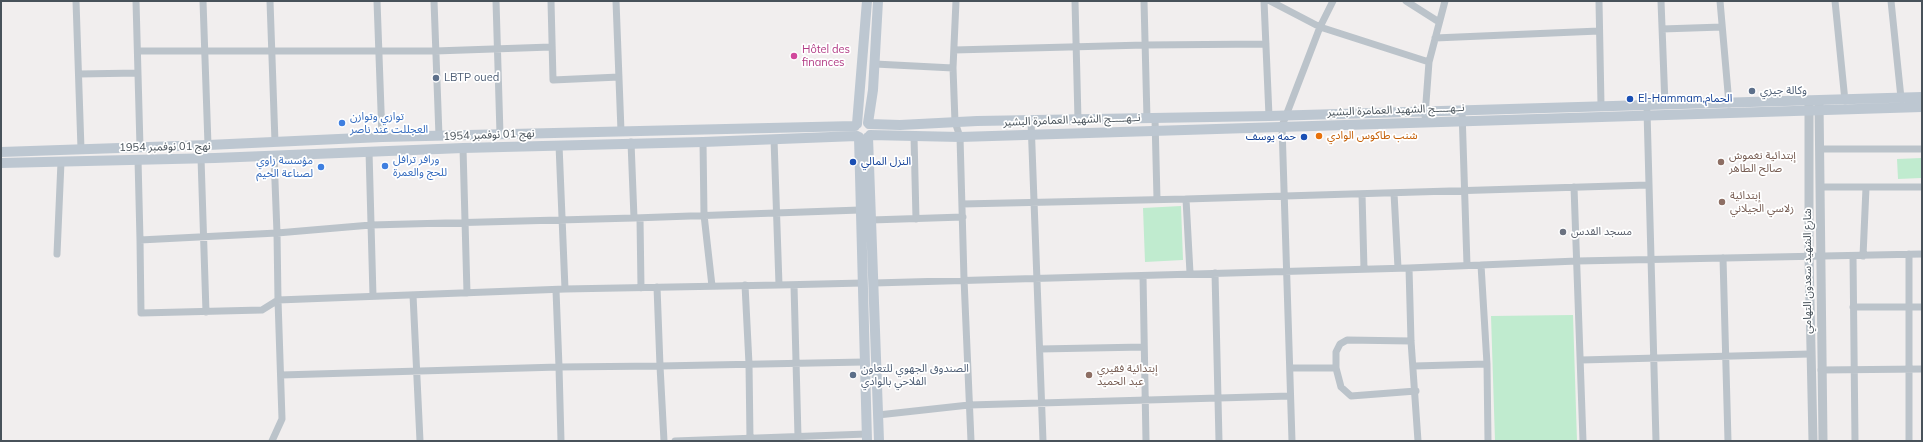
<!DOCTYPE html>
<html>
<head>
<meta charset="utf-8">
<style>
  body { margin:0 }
  #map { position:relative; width:1923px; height:442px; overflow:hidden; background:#f1eeee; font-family:Mulish,sans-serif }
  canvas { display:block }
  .frame { position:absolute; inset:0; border:2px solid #48525a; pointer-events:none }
</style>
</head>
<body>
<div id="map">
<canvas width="1923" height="442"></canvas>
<div class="frame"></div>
</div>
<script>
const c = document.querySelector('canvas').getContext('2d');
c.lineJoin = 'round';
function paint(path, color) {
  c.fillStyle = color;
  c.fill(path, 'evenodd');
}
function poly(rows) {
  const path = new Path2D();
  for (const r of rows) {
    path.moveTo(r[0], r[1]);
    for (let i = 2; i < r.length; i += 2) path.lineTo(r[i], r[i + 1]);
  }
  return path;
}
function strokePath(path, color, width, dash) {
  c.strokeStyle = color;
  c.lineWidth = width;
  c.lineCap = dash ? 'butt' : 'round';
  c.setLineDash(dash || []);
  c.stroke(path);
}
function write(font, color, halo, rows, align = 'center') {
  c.font = font + ' Mulish,"Noto Sans Arabic",sans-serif';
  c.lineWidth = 3.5;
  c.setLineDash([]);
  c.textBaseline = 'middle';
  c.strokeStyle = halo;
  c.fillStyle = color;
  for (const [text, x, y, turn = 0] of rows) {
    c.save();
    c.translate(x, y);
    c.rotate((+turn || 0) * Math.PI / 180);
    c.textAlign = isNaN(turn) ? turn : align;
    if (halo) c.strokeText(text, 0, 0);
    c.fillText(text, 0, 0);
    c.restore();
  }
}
const green = poly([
  [1921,158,1921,178,1898,179,1897,159],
  [1181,206,1183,260,1145,262,1143,208],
  [1573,315,1577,441,1495,441,1491,316]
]);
const minor = poly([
  [76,1,81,149],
  [136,1,140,147],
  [203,1,208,145],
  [270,1,275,142],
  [377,1,382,137],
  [434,1,439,136],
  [496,1,500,134],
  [551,1,553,80,619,77],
  [616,1,621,131],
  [956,1,953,68,955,122,960,137,964,279,971,441],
  [1075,1,1078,120],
  [1144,1,1147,119],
  [1264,1,1269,116],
  [1270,1,1320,27,1429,62],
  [1406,1,1439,22],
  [1599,1,1601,105],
  [1661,1,1665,105],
  [1720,1,1729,104],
  [1835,1,1845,101],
  [1891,1,1901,98],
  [1662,29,1722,27],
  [1435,38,1599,31],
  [954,50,1145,45,1266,44],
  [138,51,435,51,551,47],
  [875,64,953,68],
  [79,74,138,73],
  [1462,111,1467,265],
  [1647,111,1656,441],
  [1425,116,1429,62,1445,1],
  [1155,119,1157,199],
  [1031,121,1043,441],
  [914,136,916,219],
  [774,139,779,285,863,283],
  [631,142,634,218],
  [703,142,704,215,712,286],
  [559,145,565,289],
  [463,148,467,293],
  [1820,149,1922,149],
  [369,151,373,296],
  [274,156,277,233,371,225,634,218,860,210],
  [201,158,206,312],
  [138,159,140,240,277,233,278,300,565,289,779,285],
  [1574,187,1583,441],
  [1820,187,1922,187],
  [1394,193,1398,268],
  [1362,194,1364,269],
  [1186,199,1190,273],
  [962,204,1186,199,1648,185],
  [640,218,641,288],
  [871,220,963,217],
  [140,240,141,313,262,310,278,300,282,419,272,441],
  [57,254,61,162],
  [1909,254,1909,441],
  [1853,256,1855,441],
  [1863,256,1866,188],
  [1723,258,1728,441],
  [1481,265,1487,364,1488,441],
  [1409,268,1411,341,1418,441],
  [1215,273,1219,441],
  [1143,276,1146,441],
  [874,283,1409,268,1577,261,1922,254],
  [745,285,749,364,750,439],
  [794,285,798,437],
  [413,295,420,441],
  [1853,307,1922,307],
  [1411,341,1347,340,1340,344,1336,352,1336,368,1341,387,1351,396,1416,391],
  [1040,349,1144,347],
  [1581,360,1810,354],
  [1414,366,1487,364],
  [1290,368,1336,368],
  [1821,370,1922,369],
  [281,375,559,367,556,290],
  [878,415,969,405,1290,396],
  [561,441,559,367,660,366,657,287],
  [664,441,660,366,864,362],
  [675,441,867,434],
  [1292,441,1282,126,1320,27,1333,1]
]);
const tertiary = poly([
  [1819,101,1823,441],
  [1809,103,1809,256,1813,441]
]);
const secondary = poly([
  [868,123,873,90,878,1],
  [857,124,867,1],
  [869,124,900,125,977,121,1269,116,1922,97],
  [870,135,960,137,1922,107],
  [859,137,867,441],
  [868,137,879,441],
  [1,152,208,145,382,137,855,126],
  [1,163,215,158,463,148,703,142,857,136]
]);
const markers = [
  [794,56,4,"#d1479c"],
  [436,78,4,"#5c6f8a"],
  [1752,91,4,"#5c6f8a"],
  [1630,99,4,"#1a4fb4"],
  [342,123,4,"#3f7fe0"],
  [1319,136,4,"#e8710a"],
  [1304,137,4,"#1a4fb4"],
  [853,162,4,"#1a4fb4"],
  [1721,162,4,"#8d6e63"],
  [385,166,4,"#3f7fe0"],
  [321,167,4,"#3f7fe0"],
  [1722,202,4,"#8d6e63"],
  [1563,232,4,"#6b7280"],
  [853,375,4,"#5c6f8a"],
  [1089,375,4,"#8d6e63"]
];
const hotelNames = [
  ["Hôtel des",802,50],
  ["finances",802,63]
];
const serviceNames = [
  ["LBTP oued",444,78],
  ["وكالة جيزي",1760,91],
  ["الصندوق الجهوي للتعاون",861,369],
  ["الفلاحي بالوادي",861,382]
];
const transitNames = [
  ["El-Hammam,الحمام",1638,99],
  ["حمه يوسف",1296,137,"right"],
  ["النزل المالي",861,162]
];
const streetNames = [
  ["نــهـــــج الشهيد العمامرة البشير",1396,110,-2],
  ["نــهـــــج الشهيد العمامرة البشير",1072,120,-2],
  ["نهج 01 نوفمبر 1954",489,135,-2],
  ["نهج 01 نوفمبر 1954",165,147,-1],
  ["شارع الشهيد سعدون التهامي",1808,271,-90]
];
const shopNames = [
  ["توازي وتوازن",350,117],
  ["العجللت عند ناصر",350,130],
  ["ورافر ترافل",393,160],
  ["للحج والعمرة",393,173],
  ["مؤسسة زاوي",313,161,"right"],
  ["لصناعة الخيم",313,174,"right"]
];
const foodNames = [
  ["شنب طاكوس الوادي",1327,136]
];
const educationNames = [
  ["إبتدائية نغموش",1729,156],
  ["صالح الطاهر",1729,169],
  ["إبتدائية",1730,196],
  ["زلاسي الجيلاني",1730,209],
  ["إبتدائية فقيري",1097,369],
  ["عبد الحميد",1097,382]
];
const worshipNames = [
  ["مسجد القدس",1571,232]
];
paint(green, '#c0ebcf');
strokePath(minor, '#bbc3ca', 7);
strokePath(tertiary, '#bbc3ca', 9);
strokePath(secondary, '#bdc7d1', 10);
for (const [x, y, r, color] of markers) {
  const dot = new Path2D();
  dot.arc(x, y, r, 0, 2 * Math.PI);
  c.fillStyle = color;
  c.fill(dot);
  strokePath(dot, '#fff', 1.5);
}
write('11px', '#b23c85', '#fff', hotelNames, 'left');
write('11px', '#4e5e75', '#fff', serviceNames, 'left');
write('11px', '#164399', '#fff', transitNames, 'left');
write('11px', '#48525a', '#fff', streetNames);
write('11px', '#366cbe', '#fff', shopNames, 'left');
write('11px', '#c56008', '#fff', foodNames, 'left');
write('11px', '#785e54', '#fff', educationNames, 'left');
write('11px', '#5b616d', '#fff', worshipNames, 'left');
</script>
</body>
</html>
